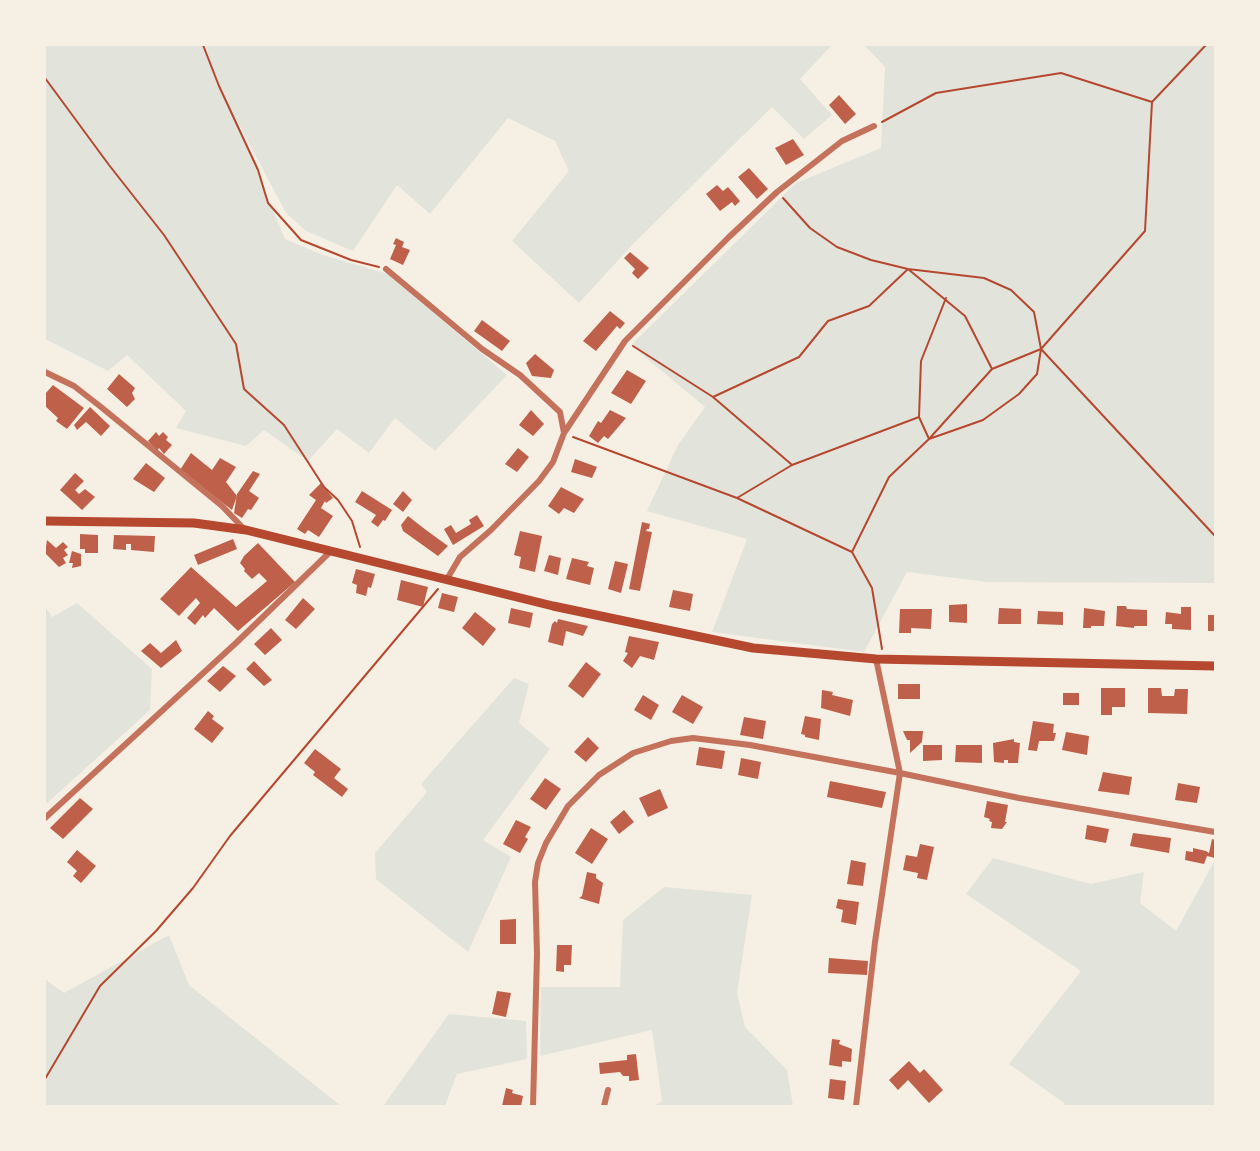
<!DOCTYPE html>
<html>
<head>
<meta charset="utf-8">
<style>
  body { margin:0 }
  #map { position:relative; width:1260px; height:1151px; overflow:hidden; background:#f6efe4; font-family:Poppins,sans-serif }
  canvas { display:block }
  .frame { position:absolute; inset:0; border:46px solid #f6efe4; pointer-events:none }
</style>
</head>
<body>
<div id="map">
<canvas width="1260" height="1151"></canvas>
<div class="frame"></div>
</div>
<script>
const c = document.querySelector('canvas').getContext('2d');
c.lineJoin = 'round';
function paint(path, color) {
  c.fillStyle = color;
  c.fill(path, 'evenodd');
}
function poly(rows) {
  const path = new Path2D();
  for (const r of rows) {
    path.moveTo(r[0], r[1]);
    for (let i = 2; i < r.length; i += 2) path.lineTo(r[i], r[i + 1]);
  }
  return path;
}
function strokePath(path, color, width, dash) {
  c.strokeStyle = color;
  c.lineWidth = width;
  c.lineCap = dash ? 'butt' : 'round';
  c.setLineDash(dash || []);
  c.stroke(path);
}
const green = poly([
  [45,45,832,45,800,79,832,115,804,139,772,107,634,243,579,303,512,241,569,171,555,141,508,118,430,214,397,185,353,251,306,231,286,213,233,113,285,239,323,255,388,274,507,375,435,451,395,418,369,453,337,429,308,461,264,430,246,446,176,428,186,411,127,355,108,371,45,339],
  [864,45,1215,45,1215,583,987,582,907,572,864,652,712,632,747,539,647,511,678,445,705,407,631,345,796,183,881,148,885,67],
  [77,603,152,669,150,710,45,805,45,606,52,617],
  [514,678,529,684,519,723,550,749,483,840,511,857,468,952,376,879,375,853,427,792,421,784],
  [993,858,1091,884,1144,872,1140,903,1176,931,1215,860,1215,1106,1063,1106,1064,1103,1009,1064,1081,971,966,894],
  [664,887,752,895,737,993,745,1027,787,1070,793,1106,654,1106,662,1101,652,1030,540,1056,541,987,620,987,623,920],
  [169,935,189,985,341,1106,45,1106,45,979,64,993],
  [449,1014,526,1021,527,1059,457,1074,445,1106,383,1106]
]);
const building = poly([
  [839,95,856,114,845,124,829,105],
  [793,139,804,155,786,165,775,148],
  [749,168,768,189,757,199,738,177],
  [717,185,723,191,728,187,740,201,735,206,732,202,720,211,706,194],
  [396,238,404,242,402,247,410,250,403,265,390,259,396,245,393,244],
  [630,252,649,268,638,279,632,273,635,269,624,258],
  [610,311,625,323,620,329,617,326,596,351,583,341],
  [482,320,510,341,502,351,474,331],
  [535,354,554,370,551,378,532,376,526,363],
  [627,370,646,381,631,404,611,393],
  [119,374,135,388,132,393,135,399,127,407,107,389],
  [53,385,84,408,67,429,56,421,58,418,45,406,45,394],
  [90,407,110,426,101,436,86,422,77,430,74,425],
  [531,410,544,424,533,436,519,425],
  [610,410,626,418,608,439,604,436,598,443,589,436,598,421,601,423],
  [156,432,159,436,163,432,168,437,166,440,172,445,164,454,159,448,157,451,148,441],
  [518,448,529,457,517,472,505,464],
  [191,453,212,470,220,458,236,467,226,482,237,496,232,510,180,470],
  [575,459,597,467,592,478,571,472],
  [146,463,165,478,154,492,133,479],
  [253,471,260,474,249,491,259,498,251,510,248,509,242,518,234,513,237,494],
  [75,473,84,481,75,490,79,494,85,489,95,497,82,510,60,490],
  [321,483,333,498,326,503,325,501,321,508,333,516,319,537,308,530,305,534,297,529,316,500,309,495],
  [561,487,584,499,574,513,564,508,559,514,548,506],
  [362,491,392,510,385,521,383,520,378,527,371,522,376,515,355,502],
  [403,491,412,500,403,512,393,504],
  [477,515,484,526,453,545,444,529,451,525,456,533,471,524,469,520],
  [408,516,426,530,448,546,438,556,403,531,401,525],
  [642,522,650,524,649,529,647,529,646,531,652,532,640,591,629,589],
  [520,531,542,536,535,572,519,568,521,557,514,555],
  [80,534,98,535,98,553,85,553,85,549,80,549],
  [114,535,155,536,154,552,131,550,131,544,126,544,126,550,113,549],
  [233,539,237,549,198,565,194,555],
  [47,540,56,548,63,542,68,547,64,550,68,555,63,558,66,563,59,567,45,553],
  [258,543,295,582,238,631,214,608,205,618,203,615,195,625,187,618,200,603,196,598,179,616,160,599,191,567,236,607,267,581,259,573,252,579,244,571,245,569,240,563,244,556],
  [72,551,81,554,81,566,72,568,73,563,69,563],
  [549,555,561,558,558,575,544,571],
  [572,558,589,562,587,566,594,568,590,585,566,579],
  [615,561,628,564,621,593,608,589],
  [356,569,375,574,371,588,368,587,366,596,356,593,357,585,352,583],
  [401,580,428,587,423,607,397,600],
  [673,590,693,594,690,611,669,607],
  [442,593,458,597,454,612,438,608],
  [303,598,315,609,296,629,285,620],
  [967,604,967,623,949,622,949,605],
  [1117,606,1126,606,1127,609,1147,610,1147,626,1134,626,1134,628,1116,626],
  [1181,607,1191,607,1191,630,1172,629,1172,624,1165,624,1166,612,1181,614],
  [511,608,533,613,530,628,508,623],
  [999,608,1021,609,1021,624,998,624],
  [1084,608,1105,611,1104,626,1091,626,1091,628,1083,628],
  [900,609,932,609,931,629,911,628,911,633,899,633],
  [1038,611,1063,612,1063,625,1037,624],
  [475,612,496,629,483,646,462,628],
  [1208,615,1215,615,1215,631,1208,631],
  [558,619,588,626,583,636,566,631,563,646,548,642,552,624,555,621,557,623],
  [271,628,282,640,265,655,254,644],
  [629,636,659,642,654,660,640,656,632,668,623,661,628,653,625,652],
  [176,640,182,651,161,668,141,651,150,643,161,653],
  [254,661,272,680,264,686,246,669],
  [586,662,601,674,583,698,568,686],
  [223,666,236,676,220,692,207,681],
  [898,684,920,684,920,699,898,699],
  [1101,688,1125,688,1125,707,1112,707,1112,715,1101,715],
  [1148,688,1161,688,1162,696,1174,696,1175,689,1188,689,1187,714,1148,713],
  [822,690,833,692,832,695,853,700,850,716,821,708],
  [1063,693,1079,693,1079,705,1063,705],
  [643,695,659,705,651,720,634,710],
  [682,695,703,707,693,724,672,712],
  [208,711,214,716,212,719,224,728,212,743,194,729],
  [805,716,821,719,819,740,805,737,805,735,801,734],
  [744,717,766,721,763,739,740,735],
  [1033,721,1054,724,1053,733,1056,733,1054,741,1039,741,1037,751,1028,750],
  [903,731,923,731,922,742,910,753,910,740,907,740],
  [1066,732,1089,736,1087,755,1062,750],
  [588,737,599,748,586,762,574,752],
  [1014,739,1014,742,1020,743,1018,763,1008,763,1008,760,1004,760,1004,763,994,762,993,743],
  [923,745,942,745,942,760,923,761],
  [956,745,982,745,982,763,955,762],
  [699,747,725,751,722,769,696,765],
  [315,749,341,769,334,778,348,789,342,797,313,775,315,772,304,763],
  [741,758,761,762,758,779,738,775],
  [1103,772,1132,777,1129,795,1098,791],
  [545,778,561,789,546,810,530,799],
  [830,781,886,792,882,808,827,797],
  [1178,783,1200,787,1197,803,1175,800],
  [660,789,668,808,648,817,639,798],
  [80,798,93,809,63,839,50,828],
  [987,801,1008,805,1005,822,1007,822,1002,829,991,828,992,822,989,821,990,819,984,817],
  [624,810,634,822,619,834,610,822],
  [516,820,531,827,525,837,528,839,520,853,503,844],
  [1087,825,1109,829,1106,843,1085,839],
  [591,828,608,839,592,864,575,853],
  [1133,833,1171,838,1169,853,1130,846],
  [1212,839,1215,840,1215,858,1207,856,1204,864,1185,860,1186,851,1193,852,1193,848,1206,851,1209,853],
  [920,844,934,847,927,880,917,878,918,873,903,870,906,855,917,857],
  [77,850,96,866,81,883,73,876,77,871,67,862],
  [851,860,866,863,863,886,847,884],
  [587,872,596,874,596,878,603,883,599,904,579,898,582,896],
  [838,899,859,902,856,925,841,922,843,910,836,908],
  [516,919,516,944,500,944,500,920],
  [557,945,572,945,571,965,564,965,564,972,556,971],
  [829,958,868,961,867,975,828,973],
  [497,991,511,993,506,1017,492,1014],
  [832,1039,840,1040,839,1044,852,1049,851,1062,842,1061,842,1067,829,1065],
  [636,1054,639,1080,629,1081,629,1076,623,1076,620,1072,600,1074,599,1063,627,1060,627,1055],
  [909,1061,920,1073,924,1069,943,1090,929,1103,908,1080,898,1090,889,1080],
  [830,1079,846,1081,844,1100,828,1098],
  [506,1088,513,1090,512,1093,523,1096,521,1106,502,1106]
]);
const path = poly([
  [203,45,219,86,258,170,268,203,301,240,351,260,379,267],
  [1206,45,1152,102,1145,231,1041,349,1215,536],
  [45,78,109,165,164,235,236,344,244,389,284,425,324,487,338,500,352,521,360,547],
  [882,122,936,93,1061,73,1152,102],
  [633,346,713,397,791,464],
  [713,397,799,357,828,321,869,306,908,269,965,316,992,369],
  [919,417,921,361,946,298],
  [573,437,737,498,852,552,889,477,929,439,983,420,1019,394,1037,374,1041,349,1034,312,1011,290,984,278,908,269,871,260,837,247,810,228,783,198],
  [737,498,792,465,919,417,929,439,992,369,1041,349],
  [852,552,872,588,882,649],
  [45,1079,100,986,156,931,193,888,230,836,438,589]
]);
const minor = poly([
  [386,269,482,349,520,375,560,412,564,433,553,462,539,481,491,530,460,557,447,579],
  [45,372,74,386,101,407,222,506,245,530],
  [564,433,625,341,729,237,777,192,842,141,874,126],
  [45,818,236,643,331,551],
  [533,1106,537,954,535,882,538,863,546,843,568,806,599,775,633,753,671,741,693,738,750,745,900,773,1019,798,1215,832],
  [604,1106,608,1090],
  [856,1106,875,942,900,773,876,659]
]);
const secondary = poly([
  [45,521,194,523,246,530,553,606,753,648,876,659,1215,666]
]);
paint(green, '#e2e4dc');
paint(building, '#bf614a');
strokePath(path, '#b5482f', 2);
strokePath(minor, '#c5725c', 6);
strokePath(secondary, '#b5482f', 9);
</script>
</body>
</html>
